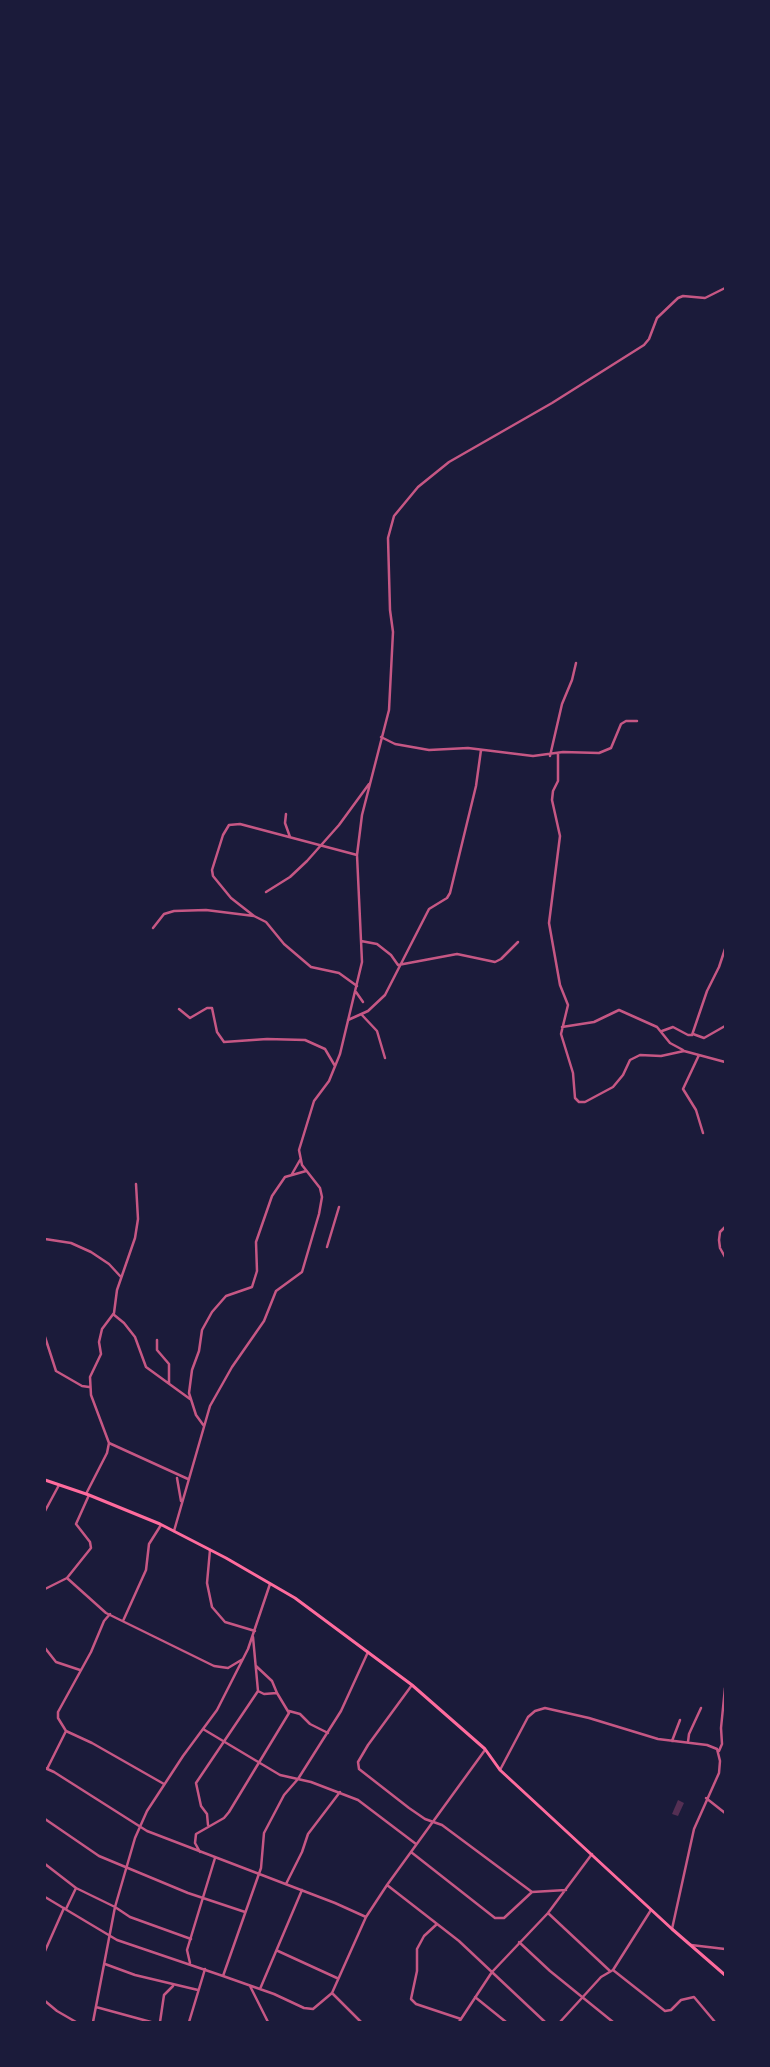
<!DOCTYPE html>
<html>
<head>
<meta charset="utf-8">
<style>
  body { margin:0 }
  #map { position:relative; width:770px; height:2067px; overflow:hidden; background:#1b1b3a; font-family:"Crimson Pro",serif }
  canvas { display:block }
  .frame { position:absolute; inset:0; border:46px solid #1b1b3a; pointer-events:none }
</style>
</head>
<body>
<div id="map">
<canvas width="770" height="2067"></canvas>
<div class="frame"></div>
</div>
<script>
const c = document.querySelector('canvas').getContext('2d');
c.lineJoin = 'round';
function paint(path, color) {
  c.fillStyle = color;
  c.fill(path, 'evenodd');
}
function poly(rows) {
  const path = new Path2D();
  for (const r of rows) {
    path.moveTo(r[0], r[1]);
    for (let i = 2; i < r.length; i += 2) path.lineTo(r[i], r[i + 1]);
  }
  return path;
}
function strokePath(path, color, width, dash) {
  c.strokeStyle = color;
  c.lineWidth = width;
  c.lineCap = dash ? 'butt' : 'round';
  c.setLineDash(dash || []);
  c.stroke(path);
}
const building = poly([
  [678,1800,684,1803,678,1816,672,1814]
]);
const minor = poly([
  [381,737,395,744,429,750,468,748,533,756,563,752,599,753,611,748,621,724,626,721,637,721],
  [558,754,558,781,553,791,552,800,560,836,549,923,560,985,568,1005,561,1034,573,1073,575,1098,579,1102,585,1102,613,1087,623,1075,630,1060,640,1055,661,1056,684,1051,725,1062],
  [550,756,562,704,572,680,576,663],
  [286,814,285,823,290,837],
  [266,892,290,877,307,861,339,825,369,784],
  [254,916,231,898,213,876,212,870,223,835,229,825,240,824,357,855],
  [153,928,164,914,174,911,206,910,254,916,266,922,284,944,311,967,339,973,357,986],
  [361,941,377,944,391,955,398,965,457,954,495,962,501,959,518,942],
  [356,992,363,1002],
  [179,1009,190,1018,207,1008,212,1008,217,1032,224,1042,267,1039,305,1040,325,1049,335,1066],
  [362,1015,377,1031,385,1058],
  [348,1020,368,1011,385,995,429,909,447,898,450,893,476,786,481,750],
  [562,1027,594,1022,619,1010,657,1027,670,1043,683,1050],
  [662,1031,673,1027,688,1035,692,1035,707,991,719,967,725,949],
  [693,1034,704,1038,725,1026],
  [699,1055,683,1089,696,1110,703,1133],
  [292,1174,300,1160],
  [725,1227,720,1232,719,1240,720,1248,725,1257],
  [45,1239,71,1243,91,1252,109,1264,121,1277],
  [327,1247,339,1207],
  [113,1314,124,1323,135,1337,146,1367,190,1399],
  [45,1337,56,1371,82,1386,89,1387],
  [157,1340,157,1350,169,1364,169,1383],
  [204,1426,196,1415,189,1393,192,1370,199,1351,202,1330,212,1312,226,1296,252,1287,257,1271,256,1242,272,1196,285,1177,306,1171],
  [109,1443,188,1479],
  [177,1478,181,1501],
  [86,1494,107,1453,109,1443,91,1395,90,1377,101,1354,99,1342,102,1329,114,1313,117,1290,135,1238,138,1219,136,1184],
  [45,1511,59,1485],
  [174,1531,210,1406,232,1367,264,1321,276,1291,302,1272,319,1214,322,1197,320,1188,302,1165,299,1150,314,1101,329,1081,340,1054,362,962,357,855,362,815,389,710,393,632,390,610,388,538,394,516,418,487,449,462,552,403,644,345,649,339,657,318,678,298,683,296,705,298,725,288],
  [210,1550,207,1583,212,1607,225,1622,255,1631],
  [67,1578,106,1613,214,1666,228,1668,243,1659],
  [45,1589,67,1578,91,1548,90,1542,76,1524,89,1495],
  [123,1621,146,1570,149,1544,161,1525],
  [45,1648,56,1662,80,1670],
  [256,1666,272,1681,277,1693],
  [412,1685,368,1745,358,1762,359,1769,409,1808,425,1819,442,1825,532,1892],
  [289,1711,300,1714,310,1724,328,1733],
  [203,1729,280,1775,311,1782,358,1800,416,1844],
  [66,1731,92,1743,164,1784],
  [672,1741,680,1720],
  [688,1742,689,1734,701,1708],
  [719,1751,722,1744,721,1728,725,1688],
  [45,1768,54,1772,147,1831,335,1903,366,1917],
  [47,1769,66,1731,58,1718,58,1712,91,1652,104,1621,110,1614],
  [500,1770,528,1717,535,1711,545,1708,589,1718,658,1739,707,1745,717,1749,720,1761,719,1773,694,1829,672,1929],
  [706,1798,725,1813],
  [45,1819,99,1856,188,1893,245,1912],
  [208,1825,207,1814,201,1806,196,1783,258,1691],
  [200,1852,195,1843,196,1834,224,1818,229,1812,289,1713,277,1693,264,1694,258,1691,253,1637],
  [411,1852,495,1918,504,1918,532,1892,566,1890],
  [45,1864,76,1888,115,1907,130,1917,191,1939],
  [286,1884,302,1852,308,1834,340,1792],
  [387,1885,459,1941,545,2022],
  [45,1897,117,1940,223,1976,274,1994,304,2008,313,2009,332,1993,366,1917,387,1885,485,1750],
  [66,1909,76,1888],
  [548,1913,610,1971],
  [437,1924,424,1936,417,1949,417,1971,411,1999,416,2004,461,2019],
  [519,1942,550,1971,613,2022],
  [691,1945,725,1949],
  [45,1951,64,1908],
  [278,1951,337,1978],
  [190,1963,187,1950,215,1858],
  [105,1964,135,1975,198,1990],
  [613,1970,665,2011,671,2010,681,2000,694,1997,715,2022],
  [223,1976,261,1868,264,1833,284,1795,298,1779,341,1711,368,1652],
  [250,1986,268,2022],
  [260,1989,302,1890],
  [332,1993,361,2022],
  [475,1997,506,2022],
  [45,2001,57,2011,76,2022],
  [96,2007,151,2022],
  [93,2022,115,1907,135,1838,147,1811,183,1756,217,1710,248,1649,270,1584],
  [160,2022,164,1995,173,1986],
  [189,2022,205,1969],
  [459,2022,492,1972,548,1913,592,1854],
  [560,2022,601,1977,613,1970,651,1910]
]);
const secondary = poly([
  [45,1480,89,1495,160,1524,226,1558,295,1598,412,1685,485,1749,500,1770,672,1929,725,1975]
]);
paint(building, '#542f53');
strokePath(minor, '#c65784', 2.5);
strokePath(secondary, '#ff6b9d', 3);
</script>
</body>
</html>
